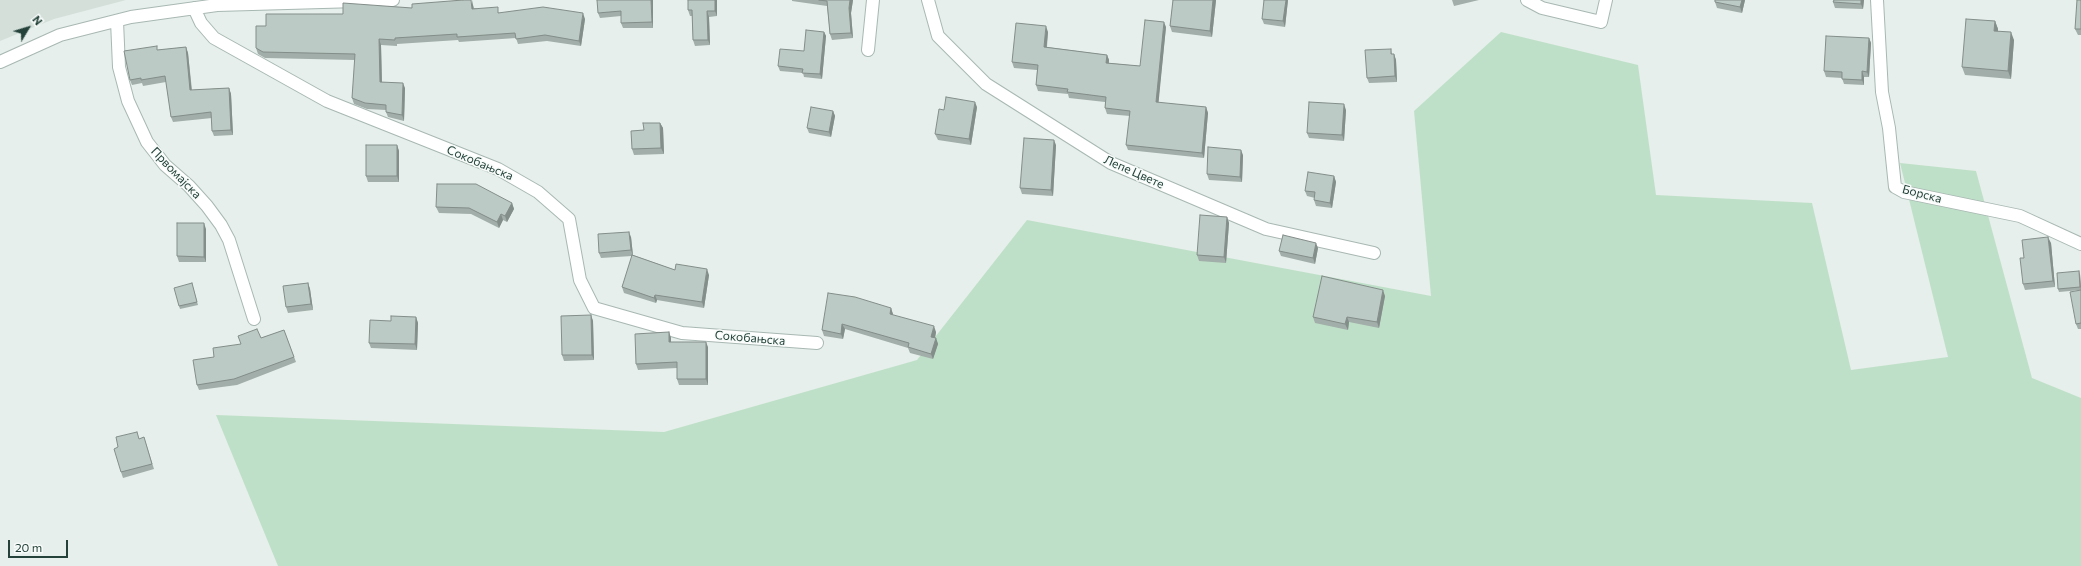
<!DOCTYPE html>
<html>
<head>
<meta charset="utf-8">
<style>
  body { margin:0 }
  #map { position:relative; width:2081px; height:566px; overflow:hidden; background:#e6efeb; font-family:Commissioner,sans-serif }
  canvas { display:block }
  .north { position:absolute; left:8px; top:8px; width:40px; height:40px; -webkit-text-stroke:3px #f7fbf9; paint-order:stroke; rotate:52deg; font-size:11px; font-weight:700; line-height:16px; text-align:center; color:#24423a }
  .north::after { content:''; display:block; margin:auto; width:14px; height:18px; background:#24423a; clip-path:polygon(50% 0,100% 100%,50% 72%,0 100%) }
  .scale { position:absolute; left:8px; top:540px; width:60px; height:18px; box-sizing:border-box; border:2px solid #24423a; border-top:0; padding-left:5px; font-size:12px; line-height:14px; white-space:nowrap; color:#24423a; -webkit-text-stroke:3px #f7fbf9; paint-order:stroke }
</style>
</head>
<body>
<div id="map">
<canvas width="2081" height="566"></canvas>
<div class="north">N</div>
<div class="scale">20 m</div>
</div>
<script>
const c = document.querySelector('canvas').getContext('2d');
c.lineJoin = 'round';
function paint(path, color) {
  c.fillStyle = color;
  c.fill(path, 'evenodd');
}
function poly(rows) {
  const path = new Path2D();
  for (const r of rows) {
    path.moveTo(r[0], r[1]);
    for (let i = 2; i < r.length; i += 2) path.lineTo(r[i], r[i + 1]);
  }
  return path;
}
function strokePath(path, color, width, dash) {
  c.strokeStyle = color;
  c.lineWidth = width;
  c.lineCap = dash ? 'butt' : 'round';
  c.setLineDash(dash || []);
  c.stroke(path);
}
function write(font, color, halo, rows, align = 'center') {
  c.font = font + ' Commissioner,sans-serif';
  c.lineWidth = 3;
  c.setLineDash([]);
  c.textBaseline = 'middle';
  c.strokeStyle = halo;
  c.fillStyle = color;
  for (const [text, x, y, turn = 0] of rows) {
    c.save();
    c.translate(x, y);
    c.rotate((+turn || 0) * Math.PI / 180);
    c.textAlign = isNaN(turn) ? turn : align;
    if (halo) c.strokeText(text, 0, 0);
    c.fillText(text, 0, 0);
    c.restore();
  }
}
const built = poly([
  [0,0,126,0,54,19,0,41]
]);
const green = poly([
  [1501,32,1638,65,1656,195,1812,203,1851,370,1948,357,1900,163,1976,171,2032,378,2081,398,2081,566,278,566,216,415,664,432,917,360,1027,220,1431,296,1414,111]
]);
const minor = poly([
  [928,0,938,36,986,84,1111,163,1266,229,1374,253],
  [1527,0,1542,8,1601,22,1606,0],
  [1877,0,1882,92,1889,128,1895,187,1904,192,2020,216,2081,244],
  [194,8,201,23,214,38,327,101,498,169,538,192,569,219,580,280,594,308,682,333,817,343],
  [117,21,119,67,128,101,147,142,165,165,189,186,207,206,221,225,229,240,254,319],
  [868,50,873,0],
  [0,62,60,35,131,17,217,5,393,0]
]);
const wall = poly([
  [653,0,653,28,623,28,621,23,621,16,600,18,598,13],
  [688,0,717,0,717,16,709,17,710,45,695,46,693,40,692,16,690,16,688,10],
  [792,0,853,0,851,13,853,38,832,40,830,34,827,6,792,1],
  [1173,0,1216,0,1212,37,1172,32,1170,26],
  [1288,0,1285,27,1264,24,1262,19],
  [1452,0,1479,0,1454,6],
  [1715,0,1745,0,1742,13,1717,8,1715,2],
  [1834,0,1864,0,1863,9,1835,8,1833,2],
  [2081,0,2081,35,2078,35,2075,29],
  [473,5,474,8,500,13,585,19,581,46,547,41,518,44,516,38,459,42,458,40,397,44,397,46,381,45,382,82,405,88,404,121,388,117,386,112,386,110,367,109,354,104,352,98,355,60,265,58,258,54,256,48,266,26,343,14,412,8],
  [1995,21,1998,29,1998,31,2014,40,2011,79,1965,75,1962,67],
  [1166,27,1158,103,1206,107,1208,113,1204,158,1128,150,1126,145,1130,116,1107,114,1105,108,1105,102,1069,98,1068,94,1038,91,1036,85,1037,70,1014,68,1012,62,1048,32,1047,47,1107,55,1109,60,1109,63,1140,66],
  [824,32,826,36,822,79,804,77,803,73,780,71,778,66,804,51],
  [1869,38,1871,43,1869,77,1864,77,1864,85,1844,84,1842,78,1826,77,1824,71],
  [186,47,188,53,192,90,229,88,231,94,233,135,214,136,212,131,212,118,173,122,171,117,166,82,143,86,142,83,132,85,130,80,158,50],
  [1391,49,1392,54,1394,54,1396,60,1397,82,1369,83,1367,78],
  [977,107,971,145,938,140,935,134],
  [1346,110,1344,141,1309,138,1307,133],
  [833,111,835,116,831,137,809,133,807,128],
  [660,123,663,128,664,154,634,155,632,149,644,130],
  [397,145,399,151,399,182,368,182,366,176],
  [1056,145,1053,196,1022,194,1020,188],
  [1243,155,1242,182,1209,180,1207,174],
  [1334,176,1336,182,1332,208,1316,206,1314,200,1315,198,1307,196,1305,191],
  [512,203,514,209,507,222,503,220,499,228,471,214,439,213,436,207],
  [1227,217,1229,223,1226,263,1199,261,1197,255],
  [206,229,206,262,179,262,177,256],
  [631,237,633,255,675,270,709,275,704,308,657,300,656,303,624,293,622,287,632,256,601,258,599,253],
  [2051,243,2055,287,2025,290,2023,284],
  [1318,248,1315,264,1281,256,1279,251],
  [2080,274,2081,290,2059,292,2058,289],
  [192,283,198,305,180,309,179,306],
  [308,283,310,289,313,310,288,313,286,307],
  [2081,290,2081,329,2078,329,2076,324],
  [1385,296,1379,328,1349,322,1348,330,1315,323,1313,317],
  [891,308,893,315,936,332,935,338,936,338,938,344,933,359,910,353,908,348,845,329,843,339,824,336,822,330],
  [591,315,593,321,594,360,564,361,562,355],
  [416,317,418,323,417,350,371,348,369,343,391,321],
  [284,330,296,362,237,385,199,390,197,385,214,357,241,344,261,338],
  [669,332,671,338,671,342,708,347,708,385,679,385,677,379,677,368,638,370,636,364],
  [144,437,154,469,123,478,121,472,139,439]
]);
const shadedWall = poly([
  [472,0,473,5,474,14,472,9],
  [651,0,653,0,653,28,652,22],
  [715,0,717,0,717,16,715,11],
  [850,0,853,0,851,13,853,38,851,33,849,8],
  [1213,0,1216,0,1212,37,1210,31],
  [1286,0,1288,0,1285,27,1283,21],
  [1742,0,1745,0,1742,13,1740,7],
  [1861,0,1864,0,1863,9,1861,4],
  [707,11,709,17,710,45,708,40],
  [583,13,585,19,581,46,579,41],
  [1995,21,1998,29,1997,39,1994,31],
  [1164,22,1166,27,1158,108,1156,102],
  [1046,26,1048,32,1046,52,1044,47],
  [824,32,826,36,822,79,820,74],
  [2011,32,2014,40,2011,79,2008,71],
  [1869,38,1871,43,1869,77,1867,72],
  [379,39,381,45,382,88,380,82],
  [186,47,188,53,192,95,190,90],
  [1394,54,1396,60,1397,82,1395,76],
  [1107,55,1109,60,1108,68,1106,63],
  [1862,71,1864,77,1864,85,1862,80],
  [403,83,405,88,404,121,402,115],
  [229,88,231,94,233,135,231,130],
  [975,102,977,107,971,145,969,139],
  [1344,104,1346,110,1344,141,1342,135],
  [1206,107,1208,113,1204,158,1202,153],
  [833,111,835,116,831,137,829,132],
  [660,123,663,128,664,154,661,148],
  [1054,140,1056,145,1053,196,1051,190],
  [397,145,399,151,399,182,397,176],
  [1241,150,1243,155,1242,182,1240,177],
  [1334,176,1336,182,1332,208,1330,203],
  [512,203,514,209,507,222,505,216],
  [501,214,503,220,499,228,497,222],
  [1227,217,1229,223,1226,263,1224,257],
  [204,223,206,229,206,262,204,257],
  [629,232,631,237,633,256,631,250],
  [2048,237,2051,243,2055,287,2053,281],
  [1316,243,1318,248,1315,264,1313,258],
  [707,269,709,275,704,308,702,302],
  [2079,271,2080,274,2081,290,2080,287],
  [308,283,310,289,313,310,311,304],
  [1383,290,1385,296,1379,328,1377,322],
  [655,295,657,300,656,303,654,298],
  [891,308,893,314,892,320,890,314],
  [591,315,593,321,594,360,592,355],
  [416,317,418,323,417,350,415,344],
  [1347,317,1349,322,1348,330,1345,324],
  [842,324,845,329,843,339,841,334],
  [934,326,936,332,934,343,931,337],
  [669,332,671,338,671,348,669,342],
  [936,338,938,344,933,359,931,354],
  [706,342,708,347,708,385,706,379]
]);
const building = poly([
  [463,0,471,0,472,9,498,7,498,13,543,7,583,13,579,41,545,35,516,39,515,33,457,37,457,34,395,38,395,40,379,39,380,82,403,83,402,115,386,112,386,105,365,103,352,98,355,54,263,52,256,48,256,26,266,26,266,14,343,14,343,3,412,8,412,4,463,0],
  [597,0,651,0,652,22,621,23,621,11,598,13,597,0],
  [688,0,715,0,715,11,707,11,708,40,693,40,692,10,688,10,688,0],
  [819,0,850,0,849,8,851,33,830,34,827,1,819,0],
  [1173,0,1213,0,1210,31,1170,26,1173,0],
  [1264,0,1286,0,1283,21,1262,19,1264,0],
  [1715,0,1742,0,1740,7,1715,2,1715,0],
  [1834,0,1861,0,1861,4,1833,2,1834,0],
  [2077,0,2081,0,2081,29,2075,29,2077,0],
  [1966,19,1995,21,1994,31,2011,32,2008,71,1962,67,1966,19],
  [1145,20,1164,22,1156,102,1206,107,1202,153,1126,145,1130,111,1105,108,1106,97,1067,92,1068,89,1036,85,1038,65,1012,62,1016,23,1046,26,1044,47,1107,55,1106,63,1140,66,1145,20],
  [806,30,824,32,820,74,802,73,803,69,778,66,780,49,804,51,806,30],
  [1826,36,1869,38,1867,72,1862,71,1862,80,1842,79,1842,72,1824,71,1826,36],
  [157,46,157,50,186,47,190,90,229,88,231,130,212,131,211,112,171,117,165,76,141,80,141,78,130,80,124,51,157,46],
  [1391,49,1391,54,1394,54,1395,76,1367,78,1365,50,1391,49],
  [946,97,975,102,969,139,935,134,939,109,944,110,946,97],
  [1309,102,1344,104,1342,135,1307,133,1309,102],
  [811,107,833,111,829,132,807,128,811,107],
  [643,123,660,123,661,148,632,149,631,131,644,130,643,123],
  [1024,138,1054,140,1051,190,1020,188,1024,138],
  [366,145,397,145,397,176,366,176,366,145],
  [1208,147,1241,150,1240,177,1207,174,1208,147],
  [1308,172,1334,176,1330,203,1314,200,1315,192,1305,191,1308,172],
  [437,184,476,184,512,203,505,216,501,214,497,222,469,208,436,207,437,184],
  [1200,215,1227,217,1224,257,1197,255,1200,215],
  [177,223,204,223,204,257,177,256,177,223],
  [629,232,631,250,599,253,598,234,629,232],
  [1283,235,1316,243,1313,258,1279,251,1283,235],
  [2048,237,2053,281,2023,284,2020,258,2024,258,2022,240,2048,237],
  [632,255,675,270,676,264,707,269,702,302,655,295,654,298,622,287,632,255],
  [2079,271,2080,287,2058,289,2057,273,2079,271],
  [1322,276,1383,290,1377,322,1347,317,1345,324,1313,317,1322,276],
  [192,283,197,302,179,306,174,288,192,283],
  [308,283,311,304,286,307,283,286,308,283],
  [2081,290,2081,323,2076,324,2070,292,2081,290],
  [828,293,855,297,891,308,890,314,934,326,931,337,936,338,931,354,908,347,909,343,842,324,841,334,822,330,828,293],
  [591,315,592,355,562,355,561,316,591,315],
  [391,316,416,317,415,344,369,343,370,320,391,321,391,316],
  [257,329,261,338,284,330,294,357,234,379,197,385,193,360,214,357,213,348,241,344,238,336,257,329],
  [669,332,669,342,706,342,706,379,677,379,677,362,636,364,635,334,669,332],
  [137,432,139,439,144,437,152,464,121,472,114,449,118,447,116,437,137,432]
]);
const streetNames = [
  ["Сокобањска",480,163,23],
  ["Лепе Цвете",1134,172,24],
  ["Првомајска",176,173,46],
  ["Борска",1922,194,15],
  ["Сокобањска",750,338,5]
];
paint(built, '#d4dfda');
paint(green, '#bfe0c8');
strokePath(minor, '#a8b8b2', 14);
strokePath(minor, '#fff', 12);
paint(wall, '#a1aea9');
paint(shadedWall, '#838d89');
paint(building, '#bbcac4');
strokePath(building, '#838d89', 1);
write('12px', '#24423a', '#f7fbf9', streetNames);
</script>
</body>
</html>
